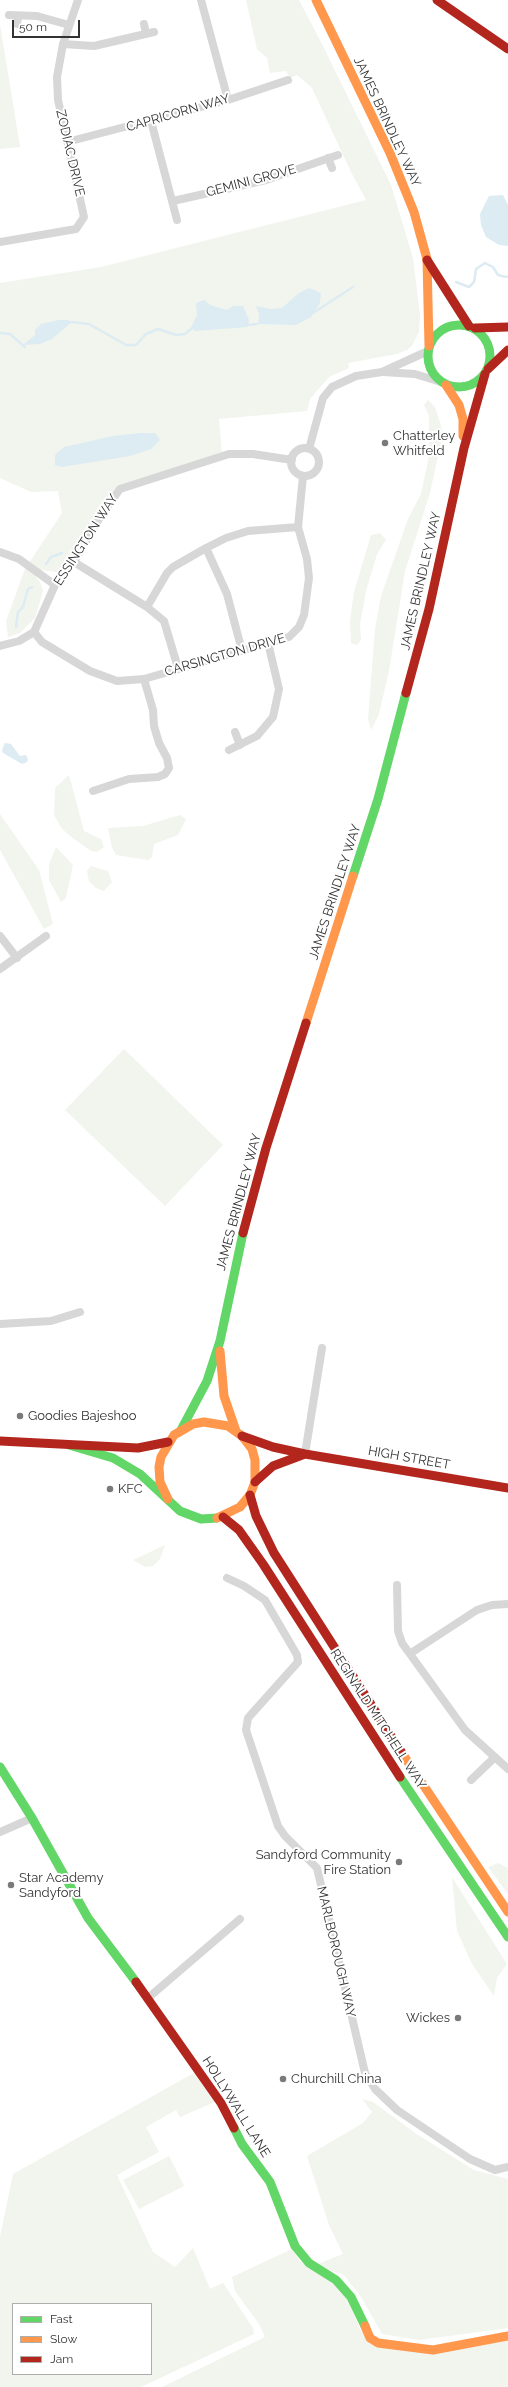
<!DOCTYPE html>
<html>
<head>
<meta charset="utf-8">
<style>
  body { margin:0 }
  #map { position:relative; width:508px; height:2387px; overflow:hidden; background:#fff; font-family:Raleway,sans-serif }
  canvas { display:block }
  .legend { position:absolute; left:12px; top:2303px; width:140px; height:72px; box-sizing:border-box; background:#fff; border:1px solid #adadad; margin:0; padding:5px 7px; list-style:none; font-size:12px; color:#333 }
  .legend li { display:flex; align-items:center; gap:8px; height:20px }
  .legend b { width:20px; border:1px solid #adadad }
  .scale { position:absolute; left:12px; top:20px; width:68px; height:18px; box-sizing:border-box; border:2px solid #333; border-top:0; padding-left:5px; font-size:12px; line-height:14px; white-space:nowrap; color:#333; -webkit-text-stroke:3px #fff; paint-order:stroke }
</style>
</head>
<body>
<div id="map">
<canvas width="508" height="2387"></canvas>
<ul class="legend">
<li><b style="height:5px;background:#63d668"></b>Fast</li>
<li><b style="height:5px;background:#ff974d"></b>Slow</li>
<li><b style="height:5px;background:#b3261e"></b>Jam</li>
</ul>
<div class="scale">50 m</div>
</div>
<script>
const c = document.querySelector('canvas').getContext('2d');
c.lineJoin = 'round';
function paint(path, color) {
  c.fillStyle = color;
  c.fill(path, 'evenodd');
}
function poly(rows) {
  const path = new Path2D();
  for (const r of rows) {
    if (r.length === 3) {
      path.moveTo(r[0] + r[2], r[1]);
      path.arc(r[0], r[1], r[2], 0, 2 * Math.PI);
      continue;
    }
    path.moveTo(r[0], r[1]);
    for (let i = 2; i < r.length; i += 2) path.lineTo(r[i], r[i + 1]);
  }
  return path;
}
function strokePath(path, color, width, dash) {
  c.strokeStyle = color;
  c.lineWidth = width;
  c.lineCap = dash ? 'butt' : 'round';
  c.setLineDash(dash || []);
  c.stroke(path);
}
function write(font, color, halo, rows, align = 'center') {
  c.font = font + ' Raleway,sans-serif';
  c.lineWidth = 4;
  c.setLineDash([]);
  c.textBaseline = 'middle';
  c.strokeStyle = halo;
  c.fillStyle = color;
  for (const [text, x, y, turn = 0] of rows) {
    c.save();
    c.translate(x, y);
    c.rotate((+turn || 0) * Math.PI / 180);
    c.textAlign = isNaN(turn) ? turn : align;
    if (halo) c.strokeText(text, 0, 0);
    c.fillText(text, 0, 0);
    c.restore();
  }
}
const green = poly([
  [246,0,299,0,323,46,391,185,413,258,420,315,419,332,412,346,407,350,397,354,348,363,349,368,329,377,310,399,307,411,219,419,222,455,120,489,74,562,57,572,31,569,41,584,43,591,35,618,20,633,8,637,6,621,25,569,62,513,58,491,31,492,0,478,0,283,101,267,366,200,352,174,312,88,297,75,290,78,286,71,270,73,267,58,257,49],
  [0,24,20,147,0,149],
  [428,400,435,407,443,433,430,493,405,571,389,671,379,714,371,730,368,719,375,629,381,596,408,519,421,494,429,456,429,416,424,405],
  [380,533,386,540,377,554,366,591,360,624,361,640,357,645,351,643,350,621,354,592,371,535],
  [69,775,84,831,101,839,104,847,97,852,91,851,74,839,62,829,54,815,55,788],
  [0,814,39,870,53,924,44,929,0,850],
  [180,815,186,819,178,835,154,844,152,857,148,860,116,855,112,848,108,828,143,826],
  [56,847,73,865,66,898,61,902,49,880,49,864],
  [91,866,108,871,112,882,104,891,96,888,89,881,87,871],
  [124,1049,223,1145,165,1206,65,1110],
  [165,1545,160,1559,153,1566,145,1567,133,1560],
  [498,1863,508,1868,508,1894,488,1867],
  [452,1877,507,1964,497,1978,494,1996,472,1964,457,1931],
  [194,2073,215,2102,180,2117,176,2110,146,2127,159,2152,117,2175,153,2252,175,2267,193,2248,210,2289,223,2283,253,2328,254,2334,141,2387,0,2387,0,2237,13,2174],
  [13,2304,151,2304,151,2374,13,2374],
  [362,2099,373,2102,418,2135,474,2170,508,2179,508,2328,419,2340,382,2334,361,2297,344,2275,315,2265,343,2254,329,2225,307,2156,363,2123,372,2112],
  [169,2156,184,2186,139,2209,123,2180],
  [292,2249,300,2261,335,2285,349,2302,360,2329,408,2350,508,2338,508,2387,162,2387,265,2337,259,2324,235,2291,232,2277]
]);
const water = poly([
  [503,195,508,205,508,246,499,245,486,237,481,225,480,214,489,196],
  [309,288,321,293,320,303,311,317,296,325,258,324,259,314,256,306,270,309,282,308,299,293],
  [204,300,210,305,227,310,233,306,243,306,249,320,248,327,195,331,191,328,197,315,196,303],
  [59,320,68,320,72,322,52,339,40,344,23,345,35,335,35,330,41,324],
  [141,433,155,433,160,440,151,449,130,456,62,467,55,465,55,455,64,447,113,436],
  [5,743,11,744,20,756,26,755,28,759,27,762,22,764,3,753,2,750]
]);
const stream = poly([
  [456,282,469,287,474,282,476,269,485,263,493,267,498,275,506,277,508,276],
  [313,313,353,287],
  [72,322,89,324,126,345,136,345,146,334,158,329,176,335,185,334,192,328],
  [248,325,257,324],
  [0,333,10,334,25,347],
  [46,564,51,557,62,553],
  [16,627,18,612,23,607,28,589,32,587]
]);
const street = poly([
  [201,0,228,100],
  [9,15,37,16,69,25],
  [17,24,18,16],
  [144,24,146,34],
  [63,44,94,46,154,32],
  [151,121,177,220],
  [67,142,228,100,288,80],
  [328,158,332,168],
  [173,201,266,180,338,155],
  [0,242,76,229,84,217,58,100,57,77,63,44,78,0],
  [383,372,415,374,441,382],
  [305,462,14],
  [309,449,323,398,332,387,356,376,382,372,428,351],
  [206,548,227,594,242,651],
  [0,552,19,559,55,585],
  [74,562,147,607,164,621,178,668],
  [147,607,167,573,173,567,206,548,226,538,248,531,298,527],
  [34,632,42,642,90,671,117,681,144,679,289,637,299,627,304,615,309,578,307,559,298,527,303,476],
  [0,646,19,641,34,632,55,585,74,562,100,517,120,489,229,454,253,454,292,460],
  [235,732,240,745],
  [229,750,257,736,273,717,279,689,268,643],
  [93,791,129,779,158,777,165,774,169,768,167,758,159,743,154,726,153,710,144,679],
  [0,936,17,958],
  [0,969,46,936],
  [0,1324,51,1321,80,1312],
  [305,1454,322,1348],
  [227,1578,244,1586,265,1600,297,1655,298,1662,248,1718,246,1730,278,1826,285,1836,317,1868,365,2073,375,2089,397,2110,470,2159,495,2170,508,2167],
  [397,1585,398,1631,402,1643,465,1730,508,1769],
  [411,1653,477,1610,492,1605,508,1604],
  [471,1780,494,1758],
  [0,1832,32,1818],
  [148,1998,240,1919]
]);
const fast = poly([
  [459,356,31],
  [353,876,378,799,406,693],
  [181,1430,207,1381,220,1341,243,1233],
  [69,1445,113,1458,140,1474,180,1511,201,1519,217,1518],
  [0,1767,32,1818,88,1918,136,1982],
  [400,1777,508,1937],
  [234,2128,242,2144,270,2182,295,2246,309,2263,336,2280,351,2297,365,2326]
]);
const slow = poly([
  [316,0,390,153,414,212,427,259,429,346],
  [446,385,459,405,463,419,463,436],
  [306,1023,353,876],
  [220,1351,224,1396,236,1431],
  [168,1499,160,1482,159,1467,161,1457,174,1435,193,1424,204,1422,228,1426,242,1436,252,1449,255,1460,255,1482,250,1495,240,1507,217,1518],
  [402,1753,508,1912],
  [365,2326,370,2338,378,2343,433,2350,508,2336]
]);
const jam = poly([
  [437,0,508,49],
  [427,260,469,326],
  [475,328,508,327],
  [488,369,508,350],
  [406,693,429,609,464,448,485,374],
  [243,1233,266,1148,306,1023],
  [242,1436,273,1447,305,1454,508,1488],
  [0,1441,138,1448,168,1442],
  [255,1482,273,1466,305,1454],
  [250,1495,256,1516,274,1553,402,1753],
  [223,1517,239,1530,263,1564,400,1777],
  [136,1982,221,2103,234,2128]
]);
const markers = [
  [385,443,4,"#7a7a7a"],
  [20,1416,4,"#7a7a7a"],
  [110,1489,4,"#7a7a7a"],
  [399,1862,4,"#7a7a7a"],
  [11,1885,4,"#7a7a7a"],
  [458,2018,4,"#7a7a7a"],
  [283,2079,4,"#7a7a7a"]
];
const streetNames = [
  ["CAPRICORN WAY",178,113,-16],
  ["JAMES BRINDLEY WAY",387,122,65],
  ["ZODIAC DRIVE",70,153,77],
  ["GEMINI GROVE",251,181,-15],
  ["ESSINGTON WAY",86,540,-57],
  ["JAMES BRINDLEY WAY",421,581,-77],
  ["CARSINGTON DRIVE",225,655,-16],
  ["JAMES BRINDLEY WAY",335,892,-72],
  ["JAMES BRINDLEY WAY",239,1202,-75],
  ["HIGH STREET",409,1458,10],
  ["REGINALD MITCHELL WAY",378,1719,57],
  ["MARLBOROUGH WAY",336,1952,77],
  ["HOLLYWALL LANE",236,2107,58]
];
const poiNames = [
  ["Chatterley",393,436],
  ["Whitfeld",393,451],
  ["Goodies Bajeshoo",28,1416],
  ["KFC",118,1489],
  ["Sandyford Community",391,1855,"right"],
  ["Fire Station",391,1870,"right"],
  ["Star Academy",19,1878],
  ["Sandyford",19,1893],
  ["Wickes",450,2018,"right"],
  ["Churchill China",291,2079]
];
paint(green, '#f1f5ed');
paint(water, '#ddebf3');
strokePath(stream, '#ddebf3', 2.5);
strokePath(street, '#d7d7d7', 8);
strokePath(fast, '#63d668', 9);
strokePath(slow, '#ff974d', 9);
strokePath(jam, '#b3261e', 9);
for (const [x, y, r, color] of markers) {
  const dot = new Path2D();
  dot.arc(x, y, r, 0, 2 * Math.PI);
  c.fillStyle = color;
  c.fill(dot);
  strokePath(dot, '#fff', 1.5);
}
write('13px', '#333', '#fff', streetNames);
write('13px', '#333', '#fff', poiNames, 'left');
</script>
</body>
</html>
